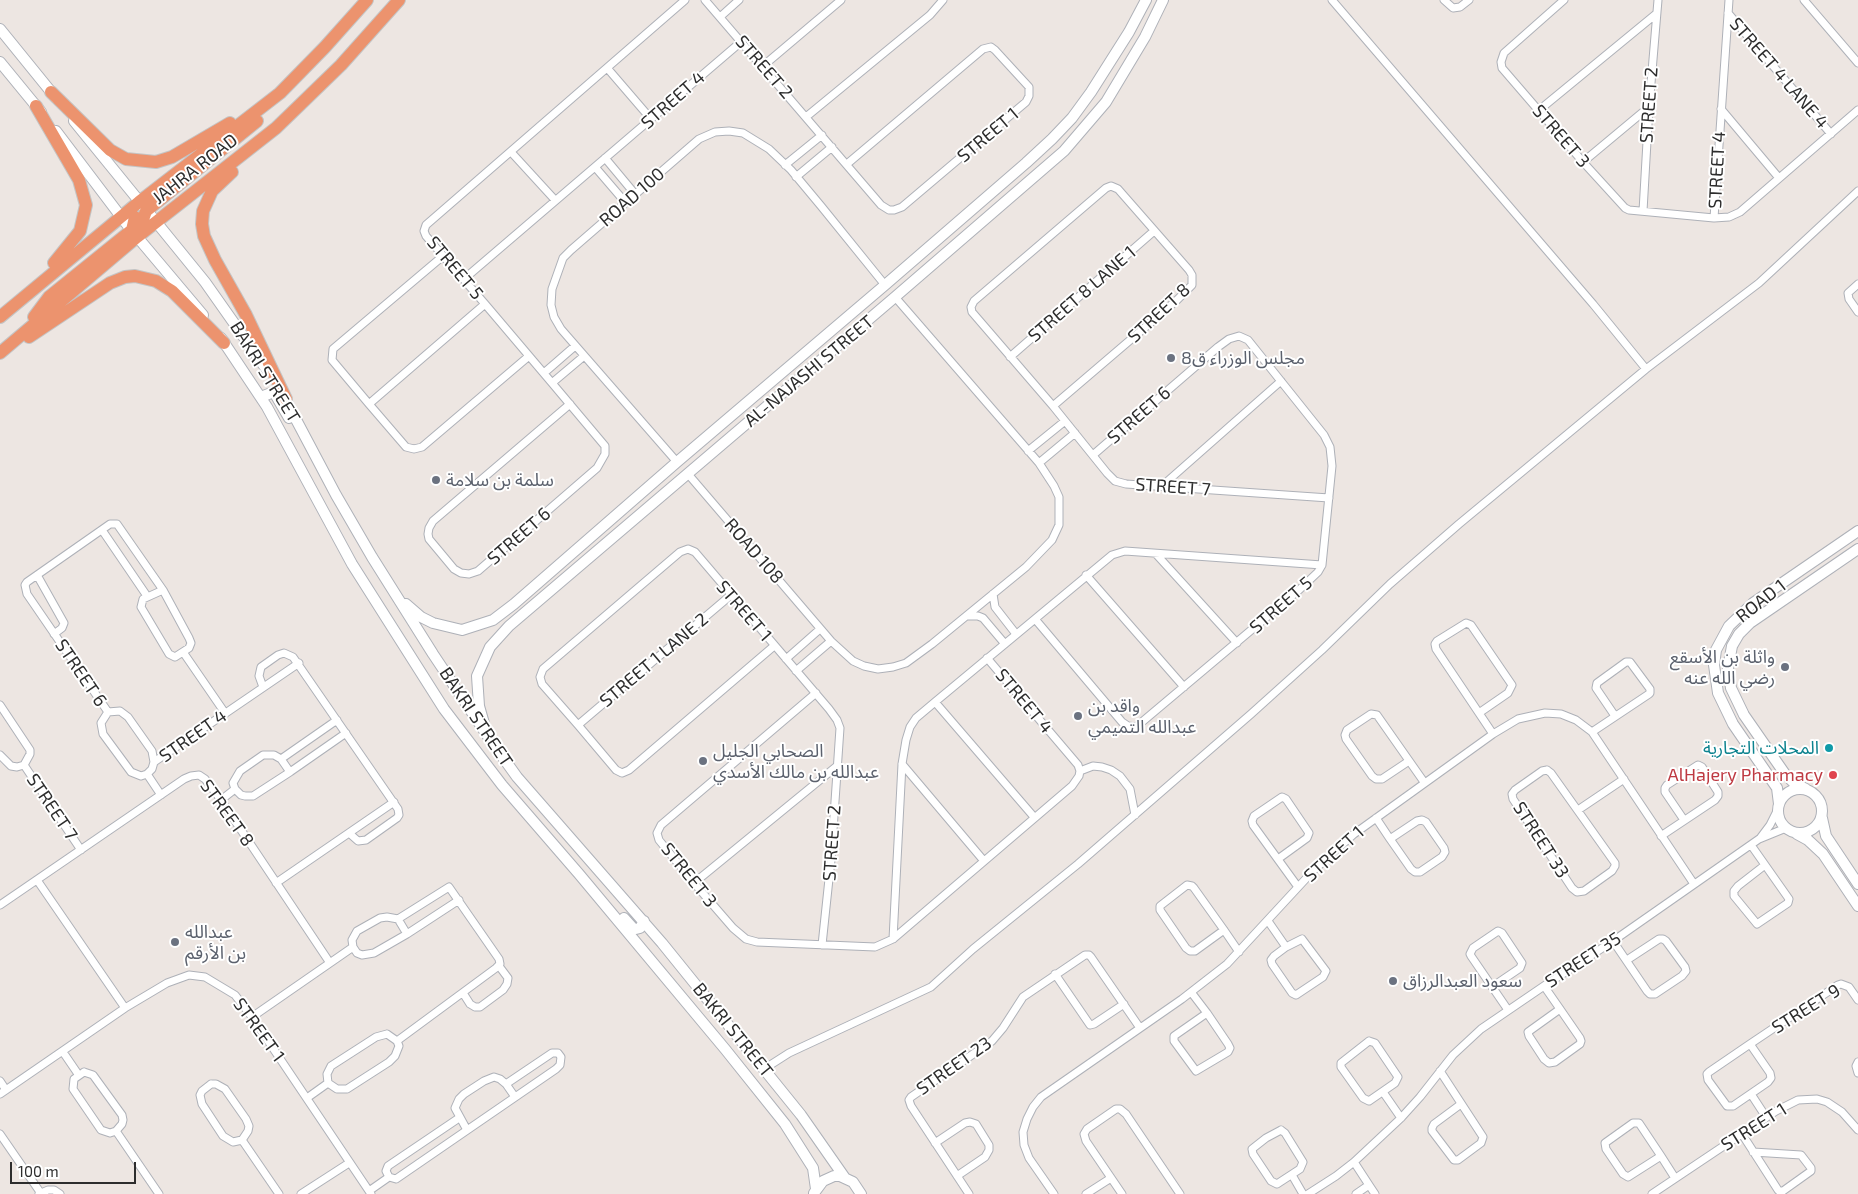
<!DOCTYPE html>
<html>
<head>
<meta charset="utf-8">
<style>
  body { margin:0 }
  #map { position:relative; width:1858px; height:1194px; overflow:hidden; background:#ede6e2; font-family:"Exo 2",sans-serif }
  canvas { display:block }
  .scale { position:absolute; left:10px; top:1162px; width:126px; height:22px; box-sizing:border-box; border:2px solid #2d2d2d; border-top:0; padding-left:6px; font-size:15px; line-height:18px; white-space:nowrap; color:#2d2d2d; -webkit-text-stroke:4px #fff; paint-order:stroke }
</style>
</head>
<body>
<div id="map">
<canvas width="1858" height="1194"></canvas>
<div class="scale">100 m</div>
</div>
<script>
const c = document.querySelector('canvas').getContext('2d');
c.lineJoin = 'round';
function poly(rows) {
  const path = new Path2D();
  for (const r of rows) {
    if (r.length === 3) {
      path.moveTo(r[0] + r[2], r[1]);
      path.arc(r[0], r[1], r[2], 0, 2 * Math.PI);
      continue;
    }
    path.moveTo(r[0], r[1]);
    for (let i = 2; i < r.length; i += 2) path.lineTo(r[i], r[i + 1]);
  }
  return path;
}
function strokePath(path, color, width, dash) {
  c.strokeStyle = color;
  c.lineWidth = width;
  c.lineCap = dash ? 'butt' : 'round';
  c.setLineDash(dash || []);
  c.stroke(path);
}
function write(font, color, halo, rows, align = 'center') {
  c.font = font + ' "Exo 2","Noto Sans Arabic",sans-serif';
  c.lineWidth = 4;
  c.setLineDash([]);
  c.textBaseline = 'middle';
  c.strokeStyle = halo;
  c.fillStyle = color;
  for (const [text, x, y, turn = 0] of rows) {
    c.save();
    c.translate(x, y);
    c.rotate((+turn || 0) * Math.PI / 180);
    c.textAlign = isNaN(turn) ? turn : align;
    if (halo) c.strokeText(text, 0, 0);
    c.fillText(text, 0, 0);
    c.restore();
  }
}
const street = poly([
  [705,0,881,205,889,210,894,210,902,207,1026,102,1029,96,1029,87,995,50,991,47,983,49,847,164],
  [1332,0,1593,304,1646,369],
  [1444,0,1453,8,1460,7,1469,0],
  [1564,0,1504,53,1501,62,1502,68,1583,162,1625,208,1629,210,1714,218,1729,217,1740,212,1858,110],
  [1804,0,1858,63],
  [1728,13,1831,134],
  [720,17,739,0],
  [763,66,841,0],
  [608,69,651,119],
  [1721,109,1779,178],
  [1538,111,1656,14],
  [806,117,930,15,943,0],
  [511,152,555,200],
  [605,158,635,194],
  [1583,162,1649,107],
  [785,165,822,135],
  [595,167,625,202],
  [796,177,832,147],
  [1643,211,1649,107,1658,0],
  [1714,218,1729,0],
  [443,256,333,349,332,360,369,404,406,447,414,449,422,447,529,356],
  [464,279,742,41],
  [1858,284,1848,293,1849,299,1858,312],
  [1010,357,1154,231],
  [544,373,575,346],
  [552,383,584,356],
  [369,404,485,304],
  [570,404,433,521,429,528,428,534,429,539,454,569,461,573,469,574,478,571,597,468,605,454,605,446,552,383,485,304,426,236,424,231,426,225,685,0],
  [1053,406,1177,300,1192,285,1192,275,1189,270,1118,189,1111,186,1106,188,974,301,971,307,972,312,1053,406,1107,473,1115,481,1126,484,1329,498],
  [1028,451,1065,421],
  [677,462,561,329,554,317,551,305,552,289,563,258,571,250,684,152,699,139,715,132,729,131,743,133,769,149,791,170,821,206,885,285],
  [1039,463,1075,433],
  [688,474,831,641,853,661,864,666,878,669,893,667,906,663,932,644,1026,567,1052,540,1059,525,1059,497,1054,486,1039,463,895,297],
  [1162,486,1281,381],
  [102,530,147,596],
  [1156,554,1237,643],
  [37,575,64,623,62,628,54,634],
  [1086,575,1184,687],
  [993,594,995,607,1016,634],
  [967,616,978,616,983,618,1005,644],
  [1035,619,1122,722,1128,726,1136,727,1300,589,1318,572,1322,565,1332,466,1330,447,1324,435,1248,340,1239,336,1229,339,1218,347,1093,455],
  [774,646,629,770,622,773,616,770,578,725,542,684,540,677,543,669,680,552,688,549,695,552,829,709,837,720,840,728,831,860,822,945],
  [183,652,225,713],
  [786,659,820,629],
  [796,671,831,641],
  [263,687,259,676,261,667,278,655,284,653,293,657,398,809,399,815,397,818,366,840,358,841,349,833],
  [816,693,661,825,657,833,659,840,694,883,733,928,746,939,757,942,875,947,893,939,1072,786,1079,776,1080,771,1078,765,987,658],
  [935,702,1034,817],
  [0,705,30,750,30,754,24,765,17,767,11,766,0,755],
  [108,712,27,594,25,585,27,582,110,524,117,524,163,590,189,638,191,643,189,648,175,657,169,654,141,607,143,599,163,590],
  [1479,713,1508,693,1512,685,1471,625,1466,623,1437,641,1435,644,1436,649,1493,734],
  [578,725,731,595],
  [1592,732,1649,694,1650,693,1650,689,1630,662,1626,662,1597,683,1596,688,1615,716],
  [281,759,337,720],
  [1409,761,1382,779,1376,779,1372,776,1346,739,1345,735,1347,730,1371,714,1377,715,1424,782],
  [902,764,984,861],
  [24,765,81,850],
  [1547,770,1551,773,1615,863,1615,866,1612,871,1584,891,1577,892,1572,888,1513,799,1512,794,1515,790,1542,771,1547,770],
  [1080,771,1093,766,1102,767,1111,770,1120,776,1130,789,1135,815],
  [290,772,281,759,274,755,263,755,240,771,233,783,235,789,241,795,245,796,253,796,290,772,346,733],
  [147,774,152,769,154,762,299,663],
  [147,774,141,776,131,772,103,734,101,723,108,712,120,711,128,717,152,751,154,762],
  [147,774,161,795],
  [221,800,235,789],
  [1578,810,1624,779],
  [1376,818,1390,839,1411,869,1415,872,1420,872,1442,857,1445,852,1444,848,1426,822,1422,820,1417,821,1390,839],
  [1661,836,1715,800,1718,796,1718,792,1702,767,1698,765,1667,785,1665,788,1665,792,1684,820],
  [1761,837,1770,825,1778,809],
  [1751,845,1789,899,1788,903,1757,924,1734,896,1734,891,1738,886,1765,865],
  [1278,859,1307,838,1309,833,1286,799,1282,797,1254,816,1252,821,1253,825,1298,887],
  [37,880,125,1008],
  [276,883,394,802],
  [694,883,837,766],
  [0,905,184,779,191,776,199,775,205,779,221,800,330,963],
  [1268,921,1286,947],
  [1224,930,1195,951,1190,951,1186,948,1160,910,1160,906,1187,885,1192,886,1194,888,1224,930,1239,952],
  [407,934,398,919,387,917,380,918,357,931,352,940,353,947,357,953,362,955,374,953,407,934,459,900],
  [893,939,902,764,906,740,910,727,916,718,935,702,1112,555,1125,551,1322,565],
  [1302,939,1326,971,1323,977,1296,995,1292,993,1272,964,1271,960,1274,956,1286,947,1302,939],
  [1613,941,1647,991,1650,994,1655,994,1682,976,1686,971,1685,967,1666,941,1663,939,1659,939,1627,960],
  [1055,974,1090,1025,1094,1024,1124,1004],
  [1544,986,1560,1009,1580,1038,1581,1041,1580,1044,1555,1062,1549,1063,1544,1059,1529,1036,1528,1032,1560,1009],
  [1492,987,1520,968,1522,963,1502,933,1498,931,1473,948,1470,954,1471,956,1508,1010],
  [1191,992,1207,1013,1228,1044,1230,1048,1228,1052,1196,1071,1174,1041,1174,1036,1207,1013],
  [463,993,470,1004,475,1007,480,1007,503,990,507,984,508,978,499,966],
  [252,1017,353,947],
  [387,1034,397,1041,399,1046,395,1056,389,1062,347,1089,337,1089,328,1083,327,1074,331,1066,376,1037,387,1034],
  [397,1041,496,968,500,964,499,959,449,887,398,919],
  [1369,1041,1375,1043,1398,1077,1395,1083,1369,1101,1363,1098,1341,1067,1341,1063,1369,1041],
  [1750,1044,1770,1073,1771,1078,1768,1082,1733,1106,1727,1106,1708,1080,1707,1074,1709,1072,1750,1044,1838,985,1841,984,1849,987,1858,1000],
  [63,1052,78,1074],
  [1858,1062,1856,1066,1858,1073],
  [764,1069,789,1053,931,987,973,949,1078,864,1251,714,1322,650,1390,584,1459,524,1646,369,1759,283,1858,191],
  [1440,1071,1483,1137,1481,1143,1458,1160,1454,1160,1432,1131,1432,1128,1434,1124,1461,1104],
  [84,1072,93,1075,122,1115,123,1120,122,1124,116,1131,110,1133,101,1130,73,1089,74,1079,84,1072],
  [0,1081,6,1090],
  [211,1084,216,1084,225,1089,246,1119,249,1126,248,1131,242,1140,233,1142,223,1136,202,1104,200,1095,202,1091,211,1084],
  [506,1084,515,1097],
  [1383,1092,1401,1118],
  [0,1094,125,1008,167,983,189,975,205,977,235,995,252,1017,371,1194],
  [1751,1094,1766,1117],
  [307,1098,328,1083],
  [1281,1130,1285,1133,1303,1162,1300,1169,1277,1184,1271,1181,1253,1154,1252,1149,1266,1138,1281,1130],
  [116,1131,159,1194],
  [0,1134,40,1192],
  [1742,1134,1778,1190,1779,1191,1783,1191,1811,1171,1811,1168,1801,1155,1753,1152],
  [242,1140,279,1194],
  [935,1143,965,1123,970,1122,976,1124,989,1145,989,1150,985,1157,957,1176],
  [1661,1156,1628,1177,1623,1174,1606,1149,1605,1143,1633,1123,1639,1123,1661,1156,1675,1178],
  [1354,1162,1369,1185],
  [1292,1175,1303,1194],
  [389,1177,386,1171,388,1166,459,1118],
  [369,1191,389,1177,396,1179,556,1069,560,1065,561,1057,558,1053,552,1053,506,1084,500,1079,494,1077,484,1081,464,1094,459,1099,455,1108,467,1130],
  [39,1194,48,1190,54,1190,60,1194],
  [301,1194,349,1163],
  [969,1194,911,1106,909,1100,911,1097,992,1041,1003,1028,1023,997,1085,955,1089,955,1091,957,1140,1028],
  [1054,1194,1029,1158,1024,1145,1023,1132,1027,1119,1033,1107,1041,1097,1182,999,1227,964,1313,871,1354,834,1493,734,1518,719,1545,713,1561,714,1576,720,1592,732,1694,884],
  [1086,1194,1111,1178],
  [1122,1194,1086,1141,1084,1134,1087,1129,1116,1109,1120,1109,1126,1114,1180,1194],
  [1308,1194,1336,1176,1354,1162,1401,1118,1420,1097,1453,1055,1481,1029,1544,986,1613,941,1759,839,1786,828],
  [1356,1194,1369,1185,1375,1194],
  [1652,1194,1776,1111,1798,1100,1817,1099,1827,1102,1842,1112,1858,1130]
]);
const secondary = poly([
  [0,29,56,98],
  [0,62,41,112],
  [74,121,205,282,267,370],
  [56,131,128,226,203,315],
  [221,338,267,407,352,564,444,709,502,785,579,874,725,1049,785,1124,813,1168,816,1189],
  [282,393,336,495,372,557,433,654,489,738,517,777,662,943,801,1115,845,1178],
  [261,397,271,393,275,394,289,418],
  [406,604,421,617,433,623,462,630,493,620,514,604,677,462,885,285,1026,163,1052,139,1072,118,1091,92,1129,32,1146,0],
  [485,727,479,706,477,676,490,647,509,626,895,297,1064,151,1106,102,1145,37,1163,0],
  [1800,811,22],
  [1806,789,1794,783,1785,774,1744,715,1731,688,1728,669,1730,657,1732,646,1739,634,1750,623,1858,549],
  [1779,804,1777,788,1733,724,1718,693,1714,665,1716,650,1729,626,1753,603,1858,531],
  [1822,818,1826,836,1858,884],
  [1797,834,1808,840,1823,854,1858,906],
  [624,918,633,928,636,929,640,928,644,921],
  [814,1193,823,1181,834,1176,840,1176,853,1182,861,1194]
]);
const highway = poly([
  [51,92,110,150,126,159,156,162,172,157,230,123],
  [36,106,79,180,86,205,80,231,54,263],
  [232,172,212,191,203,211,202,224,204,236,215,260,246,315,286,399],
  [137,237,146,211,257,121],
  [0,317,139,202,280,93,325,47,367,0],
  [34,317,49,297,132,230,135,217],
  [29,337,110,283,125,277,135,276,156,281,172,291,224,343],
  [0,353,137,237,276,128,341,65,399,0]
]);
const markers = [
  [1171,358,5,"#6b7280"],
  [436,480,5,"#6b7280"],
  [1785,667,5,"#6b7280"],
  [1078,716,5,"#6b7280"],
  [1829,748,5,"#0f9aa8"],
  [703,761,5,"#6b7280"],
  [1833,775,5,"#e0444e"],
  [175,942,5,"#6b7280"],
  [1393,981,5,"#6b7280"]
];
const streetNames = [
  ["STREET 2",764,67,49],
  ["STREET 4 LANE 4",1779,73,49],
  ["STREET 4",673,100,-41],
  ["STREET 2",1649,105,-86],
  ["STREET 1",988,135,-40],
  ["STREET 3",1561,136,49],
  ["JAHRA ROAD",195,169,-38],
  ["STREET 4",1717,170,-87],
  ["ROAD 100",632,197,-41],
  ["STREET 5",455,268,50],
  ["STREET 8 LANE 1",1082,294,-41],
  ["STREET 8",1159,313,-43],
  ["AL-NAJASHI STREET",809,371,-40],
  ["BAKRI STREET",265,372,58],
  ["STREET 6",1139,415,-41],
  ["STREET 7",1173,487,4],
  ["STREET 6",519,536,-41],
  ["ROAD 108",754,551,49],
  ["ROAD 1",1761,601,-38],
  ["STREET 5",1281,605,-41],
  ["STREET 1",744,611,49],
  ["STREET 1 LANE 2",654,660,-40],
  ["STREET 6",81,673,56],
  ["STREET 4",1024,701,50],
  ["BAKRI STREET",476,717,56],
  ["STREET 4",193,736,-35],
  ["STREET 7",52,807,56],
  ["STREET 8",227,813,54],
  ["STREET 33",1541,840,57],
  ["STREET 2",832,843,-86],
  ["STREET 1",1334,854,-42],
  ["STREET 3",689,875,51],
  ["STREET 35",1583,960,-33],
  ["STREET 9",1806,1009,-32],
  ["STREET 1",259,1030,54],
  ["BAKRI STREET",733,1030,51],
  ["STREET 23",954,1066,-35],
  ["STREET 1",1754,1127,-32]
];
const worshipNames = [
  ["مجلس الوزراء ق8",1181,358],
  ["سلمة بن سلامة",446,480],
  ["واثلة بن الأسقع",1775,657,"right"],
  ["رضي الله عنه",1775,678,"right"],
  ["واقد بن",1088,706],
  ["عبدالله التميمي",1088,727],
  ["الصحابي الجليل",713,751],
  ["عبدالله بن مالك الأسدي",713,772],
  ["عبدالله",185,932],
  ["بن الأرقم",185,953],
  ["سعود العبدالرزاق",1403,981]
];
const cultureNames = [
  ["المحلات التجارية",1819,748]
];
const healthNames = [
  ["AlHajery Pharmacy",1823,775]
];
strokePath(street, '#aeb1b8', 9);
strokePath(secondary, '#aeb1b8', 12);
strokePath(highway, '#c4c4c4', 14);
strokePath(street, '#fff', 7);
strokePath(secondary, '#fff', 10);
strokePath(highway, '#ec936e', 12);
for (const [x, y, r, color] of markers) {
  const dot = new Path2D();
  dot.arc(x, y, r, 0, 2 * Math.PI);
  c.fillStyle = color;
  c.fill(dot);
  strokePath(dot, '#fff', 2);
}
write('18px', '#2d2d2d', '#fff', streetNames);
write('18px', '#5b616d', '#fff', worshipNames, 'left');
write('18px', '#0d838f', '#fff', cultureNames, 'right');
write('18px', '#be3a42', '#fff', healthNames, 'right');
</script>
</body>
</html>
